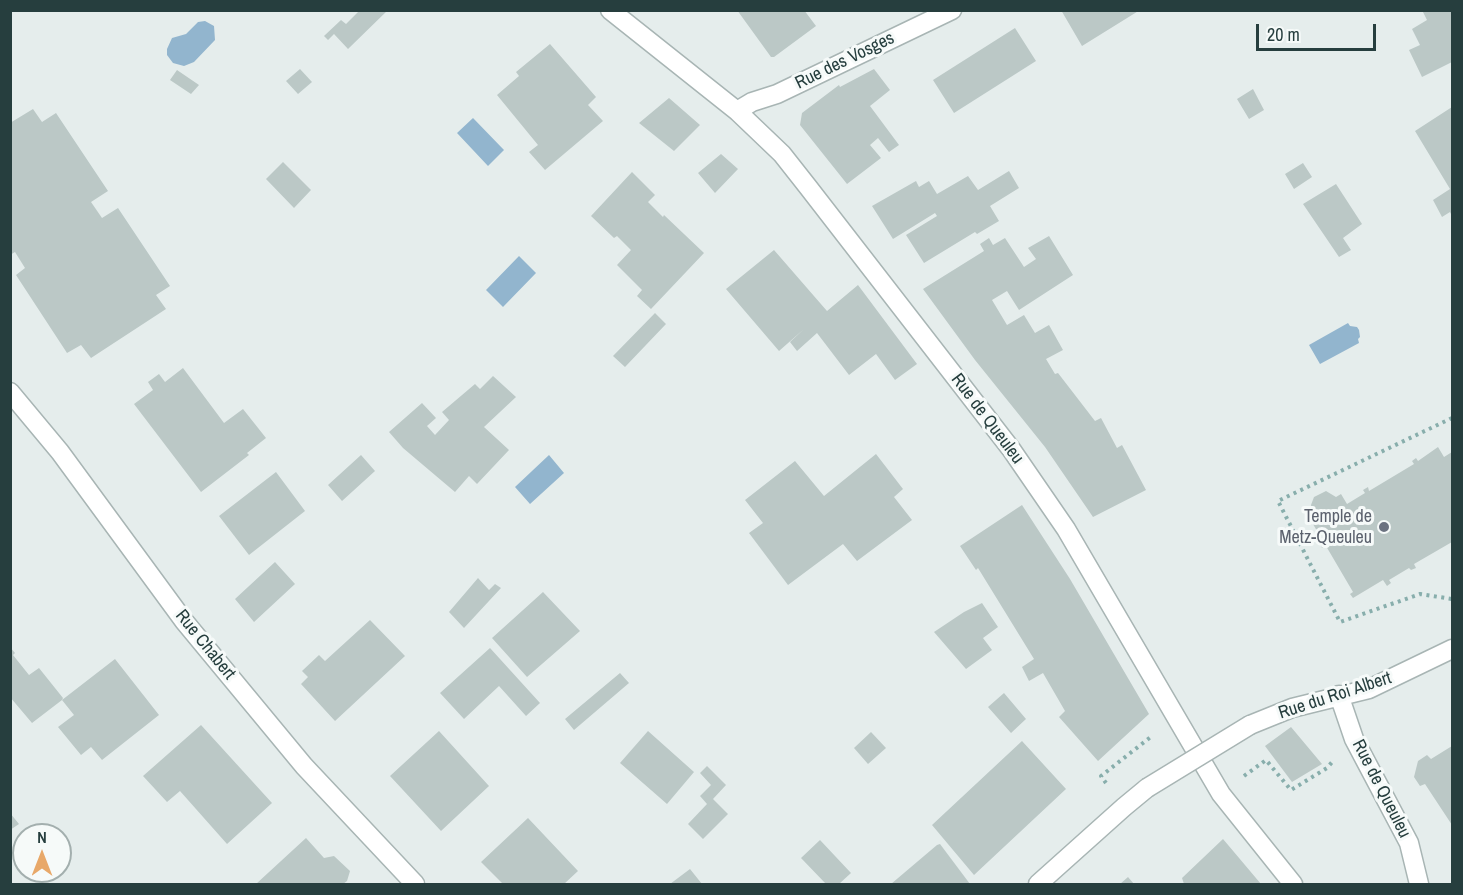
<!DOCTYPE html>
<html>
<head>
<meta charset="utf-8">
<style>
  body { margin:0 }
  #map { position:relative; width:1463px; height:895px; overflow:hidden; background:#e5edec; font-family:"Archivo Narrow",sans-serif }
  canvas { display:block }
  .frame { position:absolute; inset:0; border:12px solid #263e3e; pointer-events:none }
  .north { position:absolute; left:12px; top:823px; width:60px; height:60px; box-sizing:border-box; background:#f6faf9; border:2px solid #a3afae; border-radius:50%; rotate:0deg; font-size:16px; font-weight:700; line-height:24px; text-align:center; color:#263e3e }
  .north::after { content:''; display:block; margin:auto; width:21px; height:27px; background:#e8a869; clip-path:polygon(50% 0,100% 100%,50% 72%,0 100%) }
  .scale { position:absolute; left:1256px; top:24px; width:120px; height:27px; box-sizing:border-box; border:3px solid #263e3e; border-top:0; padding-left:8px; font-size:18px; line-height:21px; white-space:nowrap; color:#263e3e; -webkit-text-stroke:4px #f6faf9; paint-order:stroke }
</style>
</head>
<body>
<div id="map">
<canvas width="1463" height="895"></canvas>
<div class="frame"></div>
<div class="north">N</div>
<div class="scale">20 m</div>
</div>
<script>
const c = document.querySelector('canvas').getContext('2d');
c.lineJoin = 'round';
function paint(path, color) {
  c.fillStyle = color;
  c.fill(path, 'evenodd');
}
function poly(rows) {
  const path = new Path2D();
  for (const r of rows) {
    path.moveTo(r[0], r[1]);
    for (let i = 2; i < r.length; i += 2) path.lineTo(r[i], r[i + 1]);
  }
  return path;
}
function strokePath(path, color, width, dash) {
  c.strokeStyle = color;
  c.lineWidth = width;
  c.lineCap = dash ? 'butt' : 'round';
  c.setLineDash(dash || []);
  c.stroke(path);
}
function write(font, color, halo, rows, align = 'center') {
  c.font = font + ' "Archivo Narrow",sans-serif';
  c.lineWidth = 6;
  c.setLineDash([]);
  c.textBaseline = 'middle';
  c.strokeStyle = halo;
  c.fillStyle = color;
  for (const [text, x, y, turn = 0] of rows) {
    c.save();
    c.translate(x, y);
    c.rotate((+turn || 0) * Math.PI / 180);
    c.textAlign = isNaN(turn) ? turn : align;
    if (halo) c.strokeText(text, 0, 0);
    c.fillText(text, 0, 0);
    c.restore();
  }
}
const water = poly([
  [205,21,214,26,215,40,194,62,184,66,173,63,167,55,167,49,172,38,186,34,198,22],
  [473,118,504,150,488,166,457,133],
  [519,256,536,273,503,307,486,290],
  [1348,323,1350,326,1357,327,1359,330,1360,337,1358,339,1359,343,1320,364,1309,345],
  [549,455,564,473,530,504,515,487]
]);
const building = poly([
  [360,10,388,10,348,49,334,34,328,40,324,36,341,20,346,24],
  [737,10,804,10,816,26,774,57,771,57],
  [1061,10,1140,10,1082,46],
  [1422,10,1452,10,1452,62,1422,77,1409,50,1420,45,1412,29,1427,20],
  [1015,28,1036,61,954,113,933,80],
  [550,44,596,97,588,105,603,121,545,170,529,152,538,145,497,95,519,76,516,72],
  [300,69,312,82,298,94,286,81],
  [874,69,890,90,870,106,899,145,889,152,878,138,870,145,881,158,847,184,800,125,802,113,839,85,840,87],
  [177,70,199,85,191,94,170,80],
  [1253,89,1264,110,1249,119,1237,99],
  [669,98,700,125,674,151,639,123],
  [1452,107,1452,216,1450,212,1442,217,1433,200,1450,189,1415,131],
  [33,109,42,122,56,113,108,191,91,202,102,218,118,208,170,286,156,295,166,309,91,358,81,345,67,353,16,275,25,268,15,252,10,255,10,142,12,141,10,123],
  [721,154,738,169,715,193,698,173],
  [283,162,311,190,294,208,266,179],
  [1303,163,1312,177,1294,189,1285,174],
  [1009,171,1019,188,990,206,999,221,977,234,975,232,924,263,906,235,937,216,935,213,893,239,872,206,916,181,919,187,929,181,937,194,968,176,978,190],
  [632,172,655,195,648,202,663,217,664,215,704,253,651,309,637,296,642,290,617,265,631,250,617,236,614,238,591,216],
  [1336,184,1362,224,1343,238,1351,250,1339,257,1303,204],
  [1049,236,1073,275,1019,310,1007,291,992,300,1007,325,1024,315,1035,333,1049,325,1063,350,1046,359,1055,374,1058,373,1095,421,1101,418,1117,448,1122,445,1146,490,1093,517,1045,447,975,360,923,289,984,251,980,244,989,238,993,245,1005,238,1024,267,1036,259,1028,248],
  [774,250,827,311,858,285,917,364,895,380,876,354,849,375,817,333,797,351,790,342,804,329,779,351,726,289],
  [655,313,666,324,625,367,613,356],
  [183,368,224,423,243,409,266,438,247,453,249,455,201,492,134,404,153,390,148,382,159,374,165,382],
  [493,376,516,397,484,427,509,450,477,484,469,476,455,492,403,448,389,432,422,403,436,418,427,426,435,435,449,420,442,412,475,384,480,389],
  [1438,447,1444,457,1452,452,1452,542,1414,564,1416,568,1411,570,1409,568,1389,580,1391,583,1387,586,1383,580,1353,598,1350,594,1353,592,1326,546,1322,548,1320,543,1323,541,1307,514,1312,511,1311,505,1314,497,1326,491,1336,497,1341,494,1347,504,1365,493,1363,490,1368,487,1369,491,1414,464,1412,461,1416,458,1418,461],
  [876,454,903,489,894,497,912,520,857,561,843,544,788,585,749,533,763,523,745,500,795,461,824,496],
  [361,455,375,471,342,501,328,485],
  [276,472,305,511,249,555,219,516],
  [1022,505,1070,579,1149,714,1098,761,1059,717,1065,711,1043,673,1029,681,1022,667,1034,659,978,568,976,570,960,546],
  [275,562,295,584,254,622,235,599],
  [478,578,489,590,495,584,501,588,464,628,449,612],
  [543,592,580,631,527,677,492,638],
  [982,603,998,627,983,638,992,650,966,669,934,632,964,612],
  [370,620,405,656,335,721,301,684,308,677,302,671,319,655,325,661],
  [10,647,15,653,13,655,29,675,39,668,63,698,62,700,115,659,159,715,102,760,91,747,81,755,58,727,74,715,62,700,32,723,10,697],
  [490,648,540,703,526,716,499,686,464,719,440,693],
  [620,673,629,683,574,730,565,719],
  [1004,693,1026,719,1011,733,988,707],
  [201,725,272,803,227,844,180,791,167,802,143,776],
  [1291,727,1322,764,1292,782,1265,746],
  [439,731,489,786,441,831,390,776],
  [648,731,694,772,667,804,620,763],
  [871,732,886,748,868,764,854,748],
  [1022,741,1066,789,974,875,932,825],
  [1452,746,1452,825,1425,784,1420,786,1414,777,1418,761,1427,755,1431,759],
  [707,766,726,785,713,799,728,814,703,839,688,824,707,804,700,796,711,785,700,773],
  [10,813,19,824,10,830],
  [528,818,578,871,564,884,503,884,481,862],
  [306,838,324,858,334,856,350,871,347,881,343,884,256,884],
  [1223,839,1261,884,1184,884,1182,878],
  [820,840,851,873,839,884,826,884,801,858],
  [940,844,970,884,891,884,937,845],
  [690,869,702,884,670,884],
  [1128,877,1134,884,1120,884]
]);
const path = poly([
  [1452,418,1278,501,1340,622,1420,594,1452,599],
  [1244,776,1266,760,1291,790,1327,768,1333,761],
  [1106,783,1101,776,1152,736]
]);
const minor = poly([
  [610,10,737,111,782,154,808,187,1011,449,1066,529,1221,794,1293,884],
  [737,111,752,102,777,94,952,10],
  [10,392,60,452,184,621,304,766,415,884],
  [1339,695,1354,739,1409,843,1419,884],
  [1250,725,1292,708,1369,689,1452,649],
  [1038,884,1124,807,1147,788]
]);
const minorBridge = poly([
  [1147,788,1250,725]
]);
const markers = [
  [1384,527,6,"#6b7280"]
];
const streetNames = [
  ["Rue des Vosges",845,61,-26],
  ["Rue de Queuleu",987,419,53],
  ["Rue Chabert",205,645,51],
  ["Rue du Roi Albert",1335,696,-18],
  ["Rue de Queuleu",1381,789,63]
];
const worshipNames = [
  ["Temple de",1372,517],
  ["Metz-Queuleu",1372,538]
];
paint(water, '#92b5ce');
paint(building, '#bbc8c6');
strokePath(minor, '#a8b5b4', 21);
strokePath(path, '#88aeac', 4, [3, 4.5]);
strokePath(minor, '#fff', 18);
strokePath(minorBridge, '#a8b5b4', 21, []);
strokePath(minorBridge, '#fff', 18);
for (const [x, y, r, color] of markers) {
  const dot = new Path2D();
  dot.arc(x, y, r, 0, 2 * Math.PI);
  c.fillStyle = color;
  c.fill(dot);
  strokePath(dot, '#f6faf9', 2);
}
write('18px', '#263e3e', '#f6faf9', streetNames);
write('18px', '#5b616d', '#f6faf9', worshipNames, 'right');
</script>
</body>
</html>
